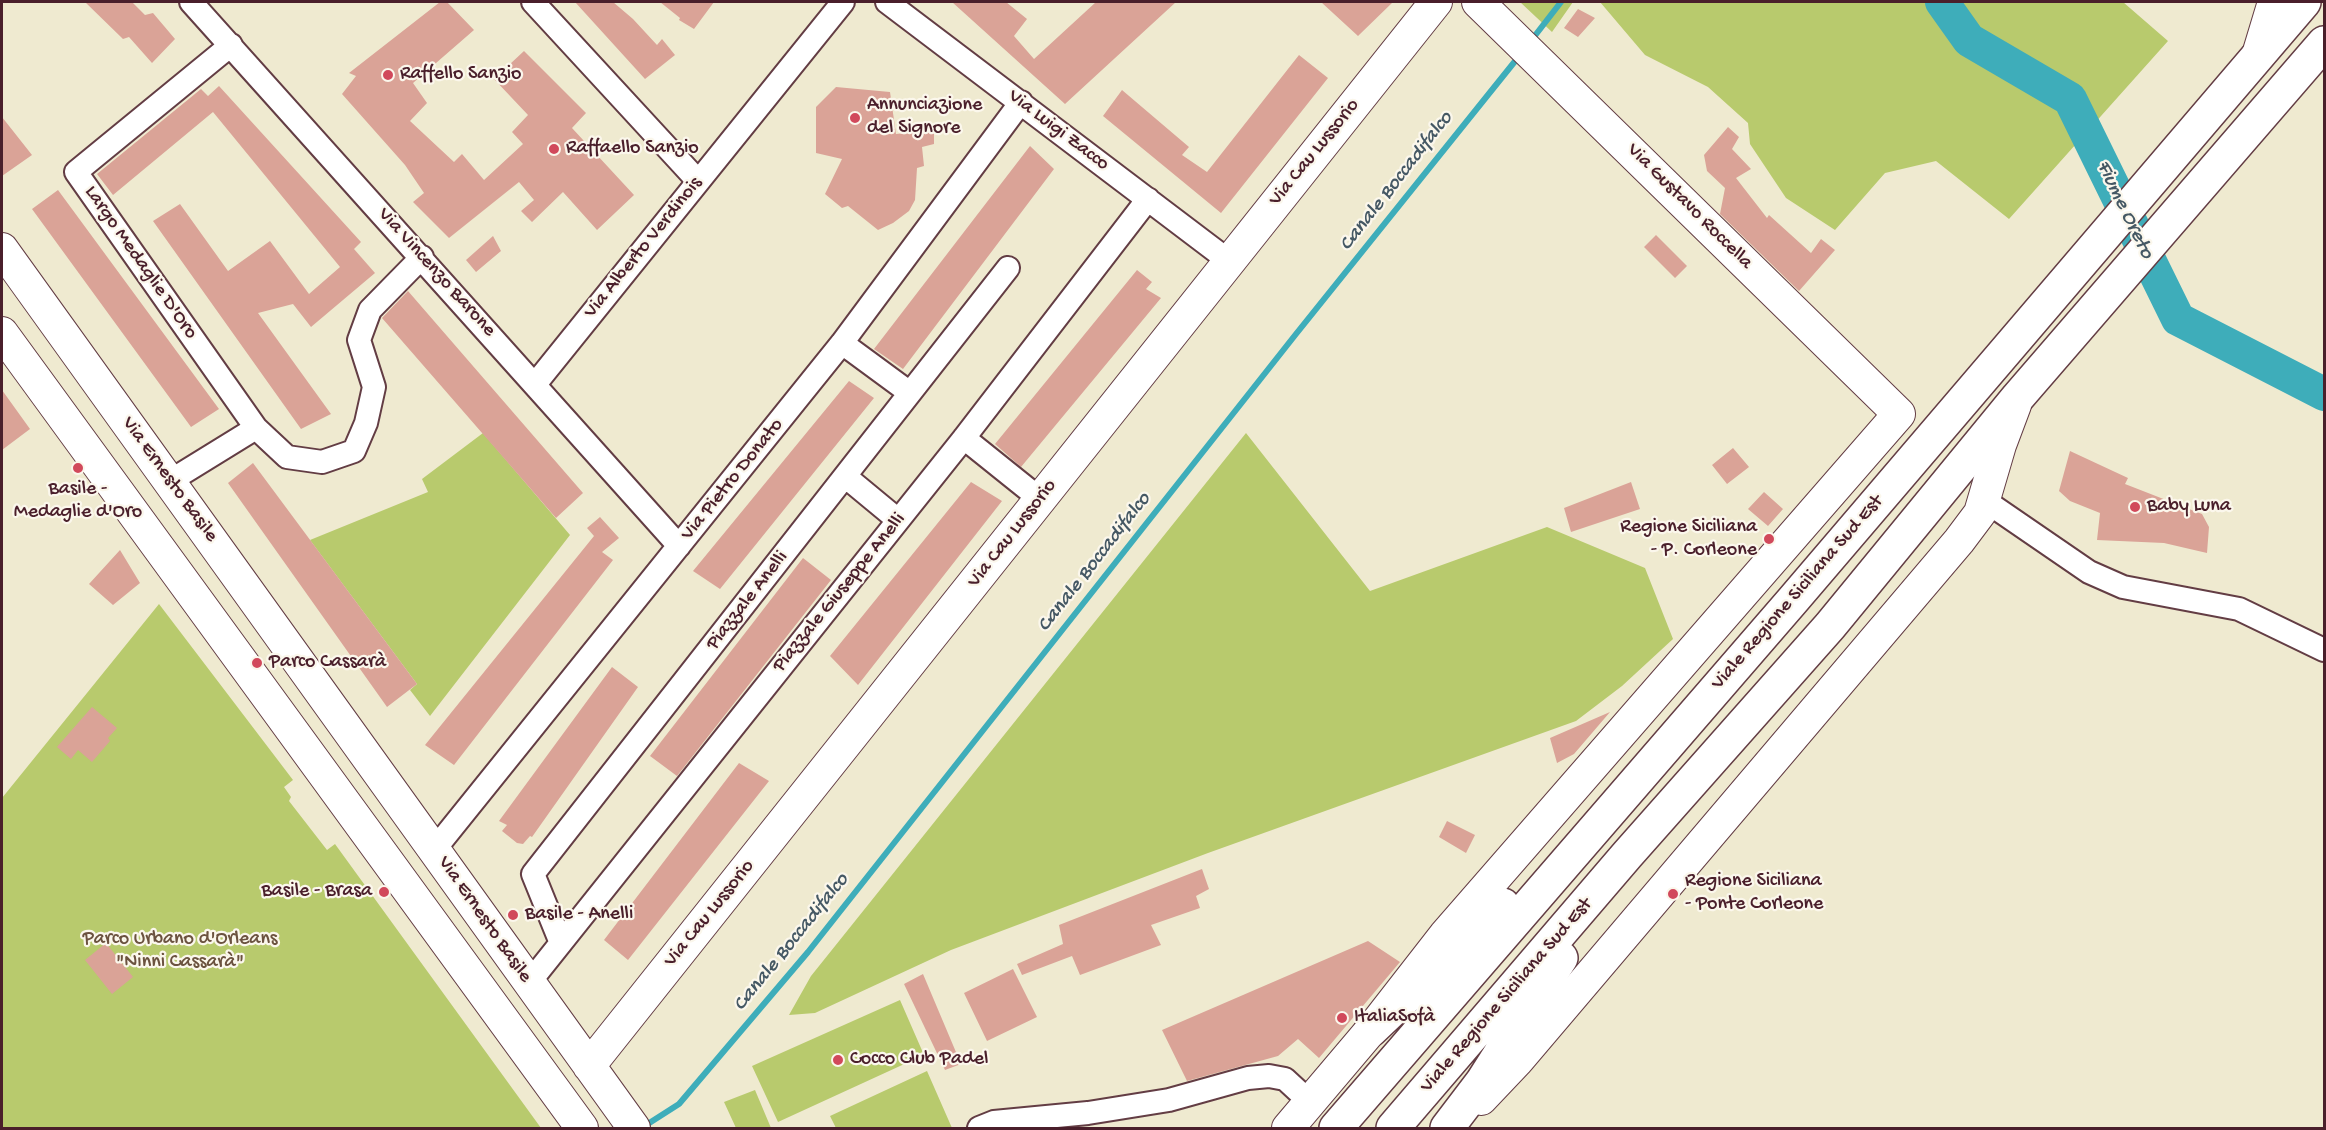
<!DOCTYPE html>
<html>
<head>
<meta charset="utf-8">
<style>
  body { margin:0 }
  #map { position:relative; width:2326px; height:1130px; overflow:hidden; background:#efead0; font-family:"Gochi Hand",sans-serif }
  canvas { display:block }
  .frame { position:absolute; inset:0; border:3px solid #4a1f2b; pointer-events:none }
</style>
</head>
<body>
<div id="map">
<canvas width="2326" height="1130"></canvas>
<div class="frame"></div>
</div>
<script>
const c = document.querySelector('canvas').getContext('2d');
c.lineJoin = 'round';
function paint(path, color) {
  c.fillStyle = color;
  c.fill(path, 'evenodd');
}
function poly(rows) {
  const path = new Path2D();
  for (const r of rows) {
    path.moveTo(r[0], r[1]);
    for (let i = 2; i < r.length; i += 2) path.lineTo(r[i], r[i + 1]);
  }
  return path;
}
function strokePath(path, color, width, dash) {
  c.strokeStyle = color;
  c.lineWidth = width;
  c.lineCap = dash ? 'butt' : 'round';
  c.setLineDash(dash || []);
  c.stroke(path);
}
function write(font, color, halo, rows, align = 'center') {
  c.font = font + ' "Gochi Hand",sans-serif';
  c.lineWidth = 4.5;
  c.setLineDash([]);
  c.textBaseline = 'middle';
  c.strokeStyle = halo;
  c.fillStyle = color;
  for (const [text, x, y, turn = 0] of rows) {
    c.save();
    c.translate(x, y);
    c.rotate((+turn || 0) * Math.PI / 180);
    c.textAlign = isNaN(turn) ? turn : align;
    if (halo) c.strokeText(text, 0, 0);
    c.fillText(text, 0, 0);
    c.restore();
  }
}
const green = poly([
  [1520,2,1573,2,1552,32],
  [1600,2,2123,2,2168,41,2009,219,1936,161,1885,173,1835,230,1786,198,1750,144,1748,123,1708,87,1645,55],
  [483,433,570,535,430,716,410,690,417,684,310,540,428,492,422,479],
  [1246,433,1370,591,1547,527,1645,568,1673,639,1622,686,1576,721,1208,853,951,950,815,1013,789,1015,811,976],
  [159,604,293,780,284,787,291,797,289,801,327,850,335,844,541,1128,2,1128,2,798],
  [900,1000,924,1055,778,1122,752,1066],
  [927,1071,952,1128,836,1128,830,1116],
  [755,1090,771,1128,736,1128,724,1102]
]);
const stream = poly([
  [1530,42,1561,2],
  [643,1127,679,1104,808,952,1296,334,1520,55]
]);
const river = poly([
  [1942,2,1969,40,2070,99,2178,319,2324,394]
]);
const building = poly([
  [85,2,132,2,145,15,153,13,175,39,152,63,129,37,123,39],
  [440,2,447,2,474,30,413,83,427,103,410,121,454,162,462,154,484,180,523,144,512,132,528,115,494,79,524,51,586,113,572,128,634,195,597,230,563,192,532,222,521,211,534,200,519,182,449,238,413,202,424,193,405,165,342,94,356,76,349,73],
  [575,2,613,2,633,19,657,45,662,39,675,55,645,79],
  [660,2,714,2,694,29,679,20,680,18],
  [952,2,1006,2,1027,19,1014,36,1034,59,1096,2,1176,2,1065,104],
  [1321,2,1393,2,1358,36],
  [1578,9,1595,18,1578,37,1564,28],
  [1299,55,1328,78,1221,213,1103,116,1122,90,1189,147,1182,155,1207,172],
  [219,86,361,242,354,249,375,273,311,327,293,304,258,313,331,414,301,429,153,221,180,204,228,271,270,241,309,294,340,267,213,112,113,195,97,174,201,89,208,96],
  [836,87,890,92,896,134,934,130,934,144,922,147,924,166,917,168,915,200,909,211,893,223,878,230,848,206,842,208,825,194,842,159,816,153,816,107],
  [2,117,32,155,2,176],
  [1728,127,1739,137,1732,149,1751,169,1736,178,1767,218,1769,215,1811,253,1821,239,1835,250,1799,291,1720,214,1725,188,1707,171,1704,155],
  [1030,146,1054,169,903,369,874,349],
  [58,190,219,409,191,427,32,209],
  [1656,235,1687,266,1675,278,1644,247],
  [493,236,501,251,476,272,466,260],
  [1137,270,1152,282,1146,289,1161,298,1021,467,995,444],
  [408,291,583,493,556,518,382,318],
  [849,381,874,398,720,589,693,571],
  [2,390,30,429,2,450],
  [1733,448,1749,467,1727,484,1712,465],
  [2070,451,2128,478,2125,484,2202,514,2209,527,2207,553,2164,543,2097,540,2100,513,2070,501,2059,491],
  [253,463,417,684,387,707,228,483],
  [971,482,1002,501,858,685,830,656],
  [1631,482,1640,509,1571,532,1564,508],
  [1764,492,1783,509,1768,526,1748,509],
  [600,517,619,538,602,552,613,560,454,765,425,745,594,536,587,528],
  [120,550,140,583,113,605,89,584],
  [803,558,831,580,677,776,650,756],
  [612,667,638,687,532,837,530,836,523,844,517,843,502,831,507,825,499,821],
  [92,707,117,728,108,738,110,741,92,762,78,750,71,759,57,747],
  [1610,712,1574,754,1557,763,1550,738],
  [739,763,769,781,628,960,604,940],
  [1447,821,1475,835,1466,853,1439,837],
  [1202,869,1209,889,1196,896,1200,908,1151,925,1161,945,1080,975,1072,956,1022,975,1017,964,1063,944,1059,925],
  [1368,941,1400,962,1319,1058,1298,1039,1278,1056,1187,1081,1162,1030],
  [106,943,133,977,112,994,85,960],
  [1013,969,1037,1017,987,1041,964,993],
  [923,974,961,1064,945,1070,904,984]
]);
const street = poly([
  [191,2,679,546],
  [533,2,698,181],
  [887,2,1229,261],
  [231,45,76,172,256,428],
  [842,343,910,393],
  [536,383,843,2],
  [964,438,1040,499],
  [846,477,898,520],
  [170,481,256,428,287,457,322,462,354,451,366,423,374,387,359,340,370,310,422,257],
  [1984,500,2089,572,2123,587,2239,609,2324,650],
  [434,850,842,343,1021,102],
  [561,943,533,874,1008,268],
  [529,983,964,438,1148,199],
  [979,1128,994,1122,1088,1113,1169,1100,1248,1078,1269,1076,1285,1079,1311,1103]
]);
const secondary = poly([
  [2258,55,2274,2],
  [2,249,634,1128],
  [2,333,582,1128],
  [589,1066,1436,2],
  [1481,1099,1518,1060,1959,541,1980,513,2000,445,2015,405],
  [1288,1128,1371,1030,1445,935,1899,414,1478,2]
]);
const primary = poly([
  [1371,1030,1503,905],
  [1336,1128,1793,600,2304,2],
  [1393,1128,1627,855,1830,626,2018,397,2324,43],
  [1447,1128,1482,1082,1561,958]
]);
const markers = [
  [388,75,6,"#d1495b"],
  [855,118,6,"#d1495b"],
  [554,149,6,"#d1495b"],
  [78,468,6,"#d1495b"],
  [2135,507,6,"#d1495b"],
  [1769,539,6,"#d1495b"],
  [257,663,6,"#d1495b"],
  [384,892,6,"#d1495b"],
  [1673,894,6,"#d1495b"],
  [513,915,6,"#d1495b"],
  [1342,1018,6,"#d1495b"],
  [838,1060,6,"#d1495b"]
];
const poiNames = [
  ["Raffello Sanzio",400,75],
  ["Annunciazione",867,106],
  ["del Signore",867,129],
  ["Raffaello Sanzio",566,149],
  ["Basile -",78,490,"center"],
  ["Medaglie d'Oro",78,513,"center"],
  ["Baby Luna",2147,507],
  ["Regione Siciliana",1757,528,"right"],
  ["- P. Corleone",1757,551,"right"],
  ["Parco Cassarà",269,663],
  ["Regione Siciliana",1685,882],
  ["- Ponte Corleone",1685,905],
  ["Basile - Brasa",372,892,"right"],
  ["Basile - Anelli",525,915],
  ["ItaliaSofà",1354,1018],
  ["Cocco Club Padel",850,1060]
];
const streetNames = [
  ["Via Luigi Zacco",1058,131,37],
  ["Via Cau Lussorio",1315,153,-51],
  ["Via Gustavo Roccella",1689,207,45],
  ["Via Alberto Verdinois",644,248,-51],
  ["Largo Medaglie D'Oro",140,263,55],
  ["Via Vincenzo Barone",436,273,48],
  ["Via Ernesto Basile",169,480,54],
  ["Via Pietro Donato",733,480,-51],
  ["Via Cau Lussorio",1013,534,-52],
  ["Piazzale Giuseppe Anelli",840,593,-51],
  ["Viale Regione Siciliana Sud Est",1798,593,-49],
  ["Piazzale Anelli",748,601,-52],
  ["Via Cau Lussorio",710,914,-51],
  ["Via Ernesto Basile",484,920,55],
  ["Viale Regione Siciliana Sud Est",1507,996,-49]
];
const parkNames = [
  ["Parco Urbano d'Orleans",180,940],
  ["\"Ninni Cassarà\"",180,963]
];
const waterNames = [
  ["Canale Boccadifalco",1397,182,-52],
  ["Fiume Oreto",2124,210,64],
  ["Canale Boccadifalco",1095,563,-52],
  ["Canale Boccadifalco",792,943,-51]
];
paint(green, '#b8ca6d');
strokePath(stream, '#3eadba', 6);
strokePath(river, '#3eadba', 34);
paint(building, '#daa397');
strokePath(street, '#633d44', 26);
strokePath(secondary, '#633d44', 34);
strokePath(primary, '#633d44', 36);
strokePath(street, '#fff', 22);
strokePath(secondary, '#fff', 32);
strokePath(primary, '#fff', 33);
for (const [x, y, r, color] of markers) {
  const dot = new Path2D();
  dot.arc(x, y, r, 0, 2 * Math.PI);
  c.fillStyle = color;
  c.fill(dot);
  strokePath(dot, '#fbf7ec', 2);
}
write('20px', '#4a1f2b', '#fbf7ec', poiNames, 'left');
write('20px', '#4a1f2b', '#fbf7ec', streetNames);
write('20px', '#6b523f', '#fbf7ec', parkNames);
write('italic 21px', '#455864', '#fbf7ec', waterNames);
</script>
</body>
</html>
